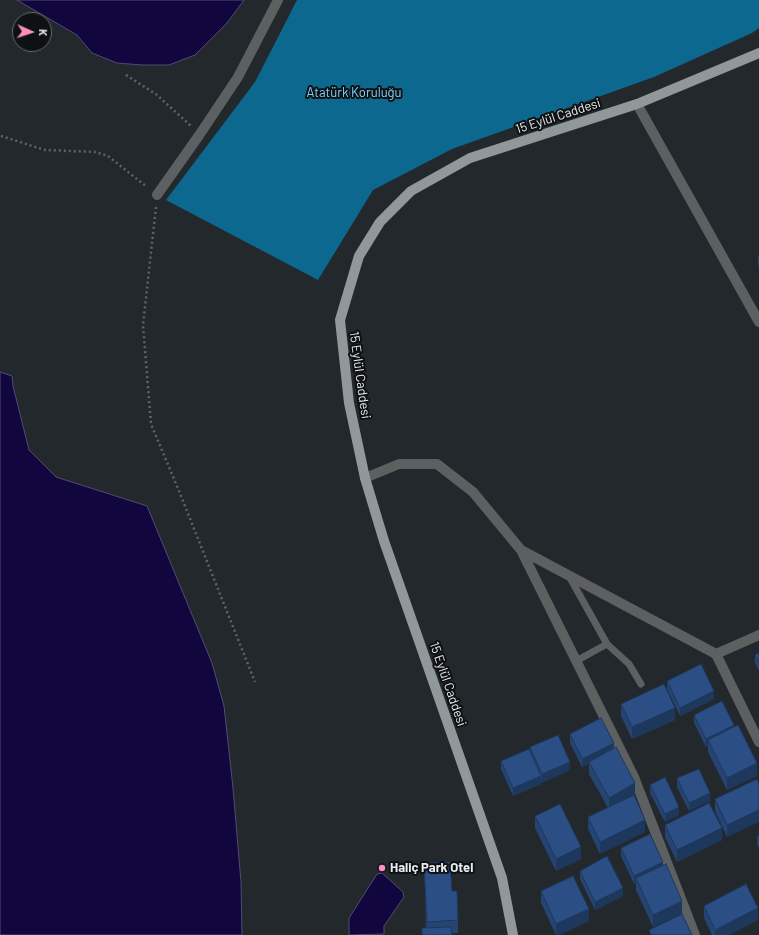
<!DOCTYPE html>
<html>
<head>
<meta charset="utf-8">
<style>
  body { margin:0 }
  #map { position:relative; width:759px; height:935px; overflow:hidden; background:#23282c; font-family:Barlow,sans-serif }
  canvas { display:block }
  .north { position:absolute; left:12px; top:12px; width:40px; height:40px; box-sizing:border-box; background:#0e1112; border:1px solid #66696a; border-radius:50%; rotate:93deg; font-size:11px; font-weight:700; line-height:16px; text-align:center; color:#e9ecee }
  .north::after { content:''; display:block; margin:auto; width:14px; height:18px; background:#fd8ebe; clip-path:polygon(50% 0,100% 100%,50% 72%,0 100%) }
</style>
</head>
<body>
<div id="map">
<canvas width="759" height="935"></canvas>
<div class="north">K</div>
</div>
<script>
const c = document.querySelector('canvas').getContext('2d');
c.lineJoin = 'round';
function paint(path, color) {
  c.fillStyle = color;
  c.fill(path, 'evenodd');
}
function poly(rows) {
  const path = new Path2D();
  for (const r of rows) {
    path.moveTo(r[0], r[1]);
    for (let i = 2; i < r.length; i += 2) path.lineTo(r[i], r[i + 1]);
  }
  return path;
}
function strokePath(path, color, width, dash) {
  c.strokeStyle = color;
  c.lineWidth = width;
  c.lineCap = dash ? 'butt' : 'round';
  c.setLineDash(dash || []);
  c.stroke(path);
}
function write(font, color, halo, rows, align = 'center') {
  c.font = font + ' Barlow,sans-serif';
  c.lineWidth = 4;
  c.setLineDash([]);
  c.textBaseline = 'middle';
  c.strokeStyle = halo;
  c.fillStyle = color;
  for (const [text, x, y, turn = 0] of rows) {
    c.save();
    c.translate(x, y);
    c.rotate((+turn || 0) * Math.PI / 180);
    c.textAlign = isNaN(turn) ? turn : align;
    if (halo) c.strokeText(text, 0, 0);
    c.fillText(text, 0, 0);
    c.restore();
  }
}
const forest = poly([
  [297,0,759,0,759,28,752,33,654,77,452,149,373,190,318,280,166,200,255,82]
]);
const water = poly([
  [17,0,244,0,227,23,195,55,169,65,142,65,117,63,92,53,77,35,17,0],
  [0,372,12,376,13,386,29,450,56,477,147,506,212,663,224,706,233,788,241,882,242,935,0,935,0,372],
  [382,873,403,892,404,897,384,926,384,934,349,935,349,918,377,874,382,873]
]);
const path = poly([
  [126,75,157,95,191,126],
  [1,136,45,150,96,152,108,156,147,187],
  [156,207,143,325,151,424,179,491,255,682]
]);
const service = poly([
  [569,576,607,644,629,664,641,684],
  [576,661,607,644]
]);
const minor = poly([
  [637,104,759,322],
  [365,478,399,464,437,464,473,492,521,550,634,777,695,935],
  [521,550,716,654,759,742],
  [716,654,759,635]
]);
const tertiary = poly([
  [157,195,200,134,238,77,278,0]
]);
const primary = poly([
  [513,935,502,878,384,541,365,478,349,403,340,320,359,256,380,222,411,191,470,158,637,104,759,53]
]);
const wall = poly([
  [758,256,759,256,759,267,758,264],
  [759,653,759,671,755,663,755,655],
  [667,681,714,699,680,716,667,689],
  [621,704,675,720,632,739,621,716],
  [694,715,734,727,757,776,727,790,708,752,708,746,706,747,694,723],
  [570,734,614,749,635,795,634,796,645,832,600,854,588,829,588,817,608,808,589,774,589,764,582,767,570,743],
  [530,747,570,770,542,783,541,779,541,784,513,796,501,769,501,761,530,753],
  [677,778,710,801,689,811,677,787],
  [757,779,727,837,715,811,715,799],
  [650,785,679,815,665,822,650,793],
  [535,816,581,859,556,871,535,828],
  [665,825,722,840,677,862,665,837],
  [759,835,759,849,757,844,757,836],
  [621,848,663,865,682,913,653,927,636,890,636,883,634,884,621,856],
  [424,863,452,891,458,920,458,933,452,933,426,928],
  [580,871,623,896,595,910,580,879],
  [541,891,589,921,559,935,556,935,541,903],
  [704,906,758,920,729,935,712,935,704,918]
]);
const shadedWall = poly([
  [714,691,714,699,680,716,680,708],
  [675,708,675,720,632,739,632,727],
  [734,725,734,733,708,740,708,746,706,747,706,739],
  [614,743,614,751,589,762,589,764,582,767,582,759],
  [570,762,570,770,542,783,542,774],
  [757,763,757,776,727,790,727,778],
  [541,776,541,784,513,796,513,788],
  [635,783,635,795,609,810,609,798],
  [710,793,710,801,689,811,689,803],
  [679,807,679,815,665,822,665,814],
  [759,810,759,822,727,837,727,825],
  [645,820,645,832,600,854,600,842],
  [722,828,722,840,677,862,677,850],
  [581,847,581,859,556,871,556,859],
  [663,862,663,870,636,878,636,883,634,884,634,876],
  [623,888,623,896,595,910,595,902],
  [682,901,682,913,653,927,653,915],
  [758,908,758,920,729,935,715,935,715,930],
  [589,909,589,921,559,935,556,935,556,924]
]);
const building = poly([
  [759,653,759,663,755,655,759,653],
  [701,664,714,691,680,708,667,681,701,664],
  [664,684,675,708,632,727,621,704,664,684],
  [722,701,734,725,706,739,694,715,722,701],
  [601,718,614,743,582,759,570,734,601,718],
  [738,725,757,763,727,778,708,740,738,725],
  [558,735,570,762,542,774,530,747,558,735],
  [616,747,635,783,609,798,589,762,616,747],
  [529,749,541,776,513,788,501,761,529,749],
  [699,769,710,793,689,803,677,778,699,769],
  [665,777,679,807,665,814,650,785,665,777],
  [757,779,759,784,759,810,727,825,715,799,757,779],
  [634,795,645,820,600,842,588,817,634,795],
  [709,803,722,828,677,850,665,825,709,803],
  [560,804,581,847,556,859,535,816,560,804],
  [650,834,663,862,634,876,621,848,650,834],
  [607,856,623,888,595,902,580,871,607,856],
  [450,862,452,891,457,891,458,920,427,922,424,863,450,862],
  [666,864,682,901,653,915,636,878,666,864],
  [573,876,589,909,556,924,541,891,573,876],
  [746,884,758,908,715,930,704,906,746,884],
  [682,914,692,935,651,935,649,930,682,914],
  [451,927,452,935,422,935,422,928,451,927]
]);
const markers = [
  [382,868,4,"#fd8ebe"]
];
const parkNames = [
  ["Atatürk Koruluğu",354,93]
];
const streetNames = [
  ["15 Eylül Caddesi",558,116,-18],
  ["15 Eylül Caddesi",360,375,82],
  ["15 Eylül Caddesi",448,684,71]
];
const poiNames = [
  ["Haliç Park Otel",390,868]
];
paint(forest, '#0d6890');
paint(water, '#12063f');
strokePath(water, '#524b74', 1);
strokePath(path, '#606468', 2.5, [2, 3]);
strokePath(service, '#5d6061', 7);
strokePath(minor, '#5d6061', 10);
strokePath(tertiary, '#5d6061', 10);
strokePath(primary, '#919899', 10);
paint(wall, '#254472');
paint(shadedWall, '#1e375d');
paint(building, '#2b4f85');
strokePath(building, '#1e375d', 1);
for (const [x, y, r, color] of markers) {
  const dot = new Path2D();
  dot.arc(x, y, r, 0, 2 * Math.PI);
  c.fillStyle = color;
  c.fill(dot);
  strokePath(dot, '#0e1112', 1.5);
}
write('13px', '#7fd1ff', '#0e1112', parkNames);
write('13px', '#e9ecee', '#0e1112', streetNames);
write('bold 13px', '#e9ecee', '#0e1112', poiNames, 'left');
</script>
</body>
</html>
